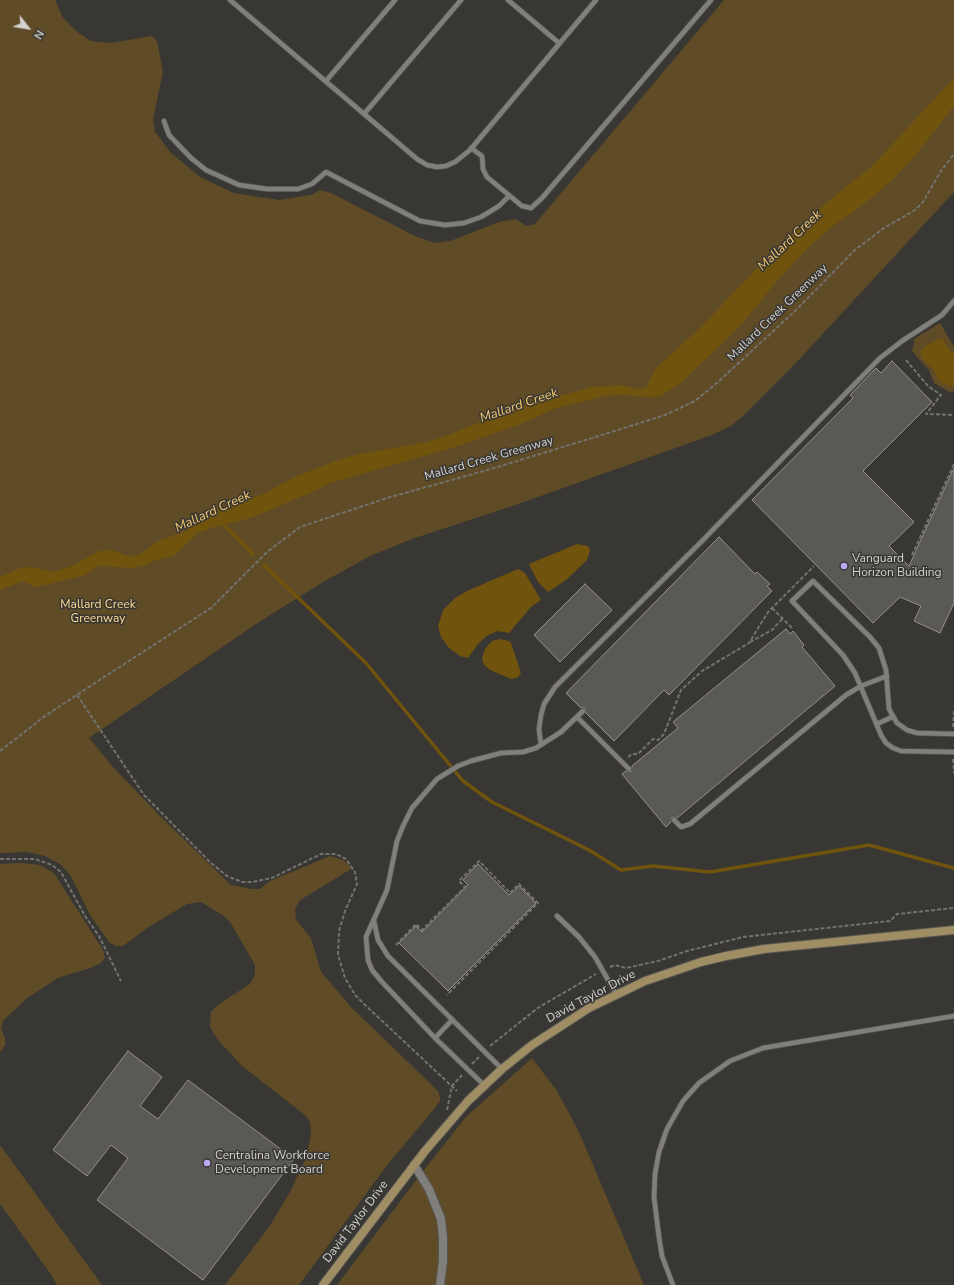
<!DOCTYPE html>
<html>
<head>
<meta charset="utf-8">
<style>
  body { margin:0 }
  #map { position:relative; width:954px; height:1285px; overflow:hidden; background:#393733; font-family:"Nunito Sans",sans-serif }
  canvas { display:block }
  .north { position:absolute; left:8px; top:8px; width:40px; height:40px; -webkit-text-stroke:3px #393733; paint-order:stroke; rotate:121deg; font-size:11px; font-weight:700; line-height:16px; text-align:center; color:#d3d2d0 }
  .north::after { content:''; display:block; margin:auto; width:14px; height:18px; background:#d3d2d0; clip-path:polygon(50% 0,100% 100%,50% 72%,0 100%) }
</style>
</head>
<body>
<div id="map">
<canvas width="954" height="1285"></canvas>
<div class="north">N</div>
</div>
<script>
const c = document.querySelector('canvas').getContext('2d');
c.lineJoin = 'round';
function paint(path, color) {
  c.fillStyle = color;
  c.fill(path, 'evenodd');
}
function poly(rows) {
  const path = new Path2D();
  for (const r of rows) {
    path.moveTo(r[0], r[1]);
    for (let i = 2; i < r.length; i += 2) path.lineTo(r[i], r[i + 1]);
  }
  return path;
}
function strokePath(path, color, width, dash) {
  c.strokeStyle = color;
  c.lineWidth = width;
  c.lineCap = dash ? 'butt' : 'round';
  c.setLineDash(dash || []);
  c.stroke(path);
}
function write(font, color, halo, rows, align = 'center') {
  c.font = font + ' "Nunito Sans",sans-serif';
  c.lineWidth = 3;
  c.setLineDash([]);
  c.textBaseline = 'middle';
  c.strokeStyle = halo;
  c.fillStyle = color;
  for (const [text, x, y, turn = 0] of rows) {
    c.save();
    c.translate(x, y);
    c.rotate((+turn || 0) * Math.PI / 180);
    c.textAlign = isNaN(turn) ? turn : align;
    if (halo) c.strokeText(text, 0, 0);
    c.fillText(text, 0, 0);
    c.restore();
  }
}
const green = poly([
  [0,0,55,0,63,18,77,32,91,41,111,43,151,36,157,41,163,72,153,119,155,132,171,153,200,177,234,193,279,200,311,195,320,190,331,193,415,236,435,243,450,241,499,222,515,219,527,226,535,224,724,0,954,0,954,192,793,366,744,415,731,426,712,435,518,504,412,539,370,556,323,582,259,622,89,738,112,766,159,815,231,885,252,889,260,889,270,881,330,856,343,860,349,865,351,869,300,900,295,909,296,920,311,938,321,972,352,1008,438,1091,440,1097,440,1101,435,1108,388,1164,299,1285,225,1285,269,1227,290,1192,307,1156,311,1133,310,1122,306,1116,241,1065,218,1040,210,1027,211,1012,219,1004,250,984,255,975,255,965,230,922,224,916,201,902,187,904,147,928,123,946,116,946,109,942,90,915,71,876,60,864,45,856,27,852,0,853],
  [940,323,954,347,954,390,951,393,934,383,929,370,911,350,913,349,914,339],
  [23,863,40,865,54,873,103,950,105,958,101,963,90,968,58,978,27,998,3,1021,1,1029,5,1038,5,1045,0,1052,0,864],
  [532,1058,557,1091,579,1132,644,1285,337,1285,420,1175,466,1117],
  [0,1145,102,1285,57,1285,50,1273,0,1204]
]);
const water = poly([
  [954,78,954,106,914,157,893,179,876,194,856,210,830,228,808,248,776,282,743,323,683,381,661,396,650,397,623,395,606,396,556,408,521,424,452,448,330,483,317,490,251,518,211,528,198,533,175,555,153,561,144,566,132,568,99,566,85,575,45,585,35,587,23,581,0,590,0,577,20,568,30,567,55,572,72,566,99,551,112,550,128,556,139,555,158,541,184,532,206,513,263,494,295,477,335,461,359,454,427,442,443,437,514,409,592,387,623,385,638,389,646,388,655,369,700,328,760,265,825,204,872,166],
  [939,339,943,339,949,350,954,353,954,384,952,386,948,386,939,381,934,370,921,357,921,352,924,347],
  [577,544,588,546,590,550,587,560,566,580,548,592,538,582,529,564],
  [518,569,525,573,541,600,531,607,509,633,498,631,488,635,478,644,468,658,460,656,449,648,441,637,438,626,443,610,455,598,467,591],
  [500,639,509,641,511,643,521,673,517,678,511,679,490,670,484,665,482,659,485,649,492,641]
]);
const stream = poly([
  [222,523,253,554],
  [264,565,366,663,463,781,492,802,589,850,621,870,653,866,710,872,869,845,954,868]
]);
const building = poly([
  [892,361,932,402,863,471,914,522,889,546,909,566,954,468,954,603,940,633,914,621,921,606,900,597,873,623,752,500,853,398,850,395,876,368,881,373,892,361],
  [719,537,755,574,757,572,770,584,767,586,772,591,669,695,664,690,614,741,586,713,585,708,581,708,566,693,719,537],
  [585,584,612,610,560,662,534,635,585,584],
  [786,629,790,634,793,631,804,645,802,647,835,686,677,818,672,817,671,822,666,827,622,774,626,771,631,772,632,766,678,728,673,722,786,629],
  [478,864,509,895,519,886,536,903,448,991,399,943,416,926,422,932,468,885,463,880,478,864],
  [128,1051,162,1077,140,1106,158,1119,188,1080,294,1159,203,1280,97,1200,128,1158,111,1145,87,1176,53,1150,128,1051]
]);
const path = poly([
  [906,360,928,386,941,395,926,414,954,415],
  [912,555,954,464],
  [772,608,792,628],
  [750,642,772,630,783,618],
  [77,695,144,795,211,863,227,876,242,882,252,882,272,878,321,854,336,854,346,859,355,872,357,884,345,911,339,931,338,955,345,978,355,995,364,1004,457,1091],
  [953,727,954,710],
  [0,751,45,716,98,681,211,608,267,552,300,527,387,498,491,469,618,430,665,415,695,401,718,382,795,311,855,250,884,228,915,210,923,202,941,171,954,154],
  [628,757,632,754,638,754,653,739,658,740,664,734,681,690,702,671,749,643,768,612,814,566],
  [953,759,954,773],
  [0,859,35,859,52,865,61,872,85,916,99,936,121,981],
  [396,945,416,924,422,930,465,887,459,881,479,861,510,893,519,884,538,903,447,995],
  [610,967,615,965,626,968,658,961,687,951,743,937,890,921,897,914,954,908],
  [490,1046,539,1007,596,974],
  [472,1064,479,1057],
  [447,1110,452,1086,462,1075]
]);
const lane = poly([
  [230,0,417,159,427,165,437,167,446,166,455,162,470,150,596,0],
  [508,0,559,43],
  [326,81,395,0],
  [364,114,461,0],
  [164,121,169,135,191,158,206,170,239,185,267,189,298,189,312,184,326,172,420,221,445,225,464,223,481,217,499,206,509,196],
  [471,148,482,156,483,169,487,177,522,206,531,208,542,198,711,0],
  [577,717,629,769],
  [877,724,892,717],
  [954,734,917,733,907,730,897,723,889,709,886,670,879,648,870,637,813,581,792,601,843,655,855,673,881,735,886,743,893,748,901,751,954,752],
  [541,745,539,729,541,715,544,704,555,687,702,541,880,358,902,341,942,315,954,301],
  [674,820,681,827,690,824,846,695,861,686,887,676],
  [557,916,579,937,595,957,616,994],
  [374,921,378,940,388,956,502,1069],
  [435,1038,452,1020],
  [484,1085,435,1038,382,982,372,970,368,960,366,937,387,890,397,841,403,826,412,808,437,779,458,766,471,761,501,753,523,752,536,748,561,732,583,711],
  [673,1285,662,1256,659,1237,654,1197,655,1174,659,1152,667,1129,683,1101,699,1083,730,1061,763,1048,954,1016]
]);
const street = poly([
  [414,1165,429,1189,441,1219,443,1237,443,1261,440,1285]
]);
const secondary = poly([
  [323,1285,425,1151,468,1101,502,1069,532,1045,589,1008,645,981,701,962,726,956,764,949,954,930]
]);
const markers = [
  [844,566,4,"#baaaf6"],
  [207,1163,4,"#baaaf6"]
];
const streetNames = [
  ["Mallard Creek Greenway",778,313,-44],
  ["Mallard Creek Greenway",489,459,-16],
  ["David Taylor Drive",591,997,-28],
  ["David Taylor Drive",356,1222,-53]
];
const poiNames = [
  ["Vanguard",852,559],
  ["Horizon Building",852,573],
  ["Centralina Workforce",215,1156],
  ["Development Board",215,1170]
];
const parkNames = [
  ["Mallard Creek",98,605],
  ["Greenway",98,619]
];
const waterNames = [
  ["Mallard Creek",790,241,-43],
  ["Mallard Creek",519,406,-19],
  ["Mallard Creek",213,512,-25]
];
paint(green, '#5f4c26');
paint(water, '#70530d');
strokePath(stream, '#70530d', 3.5);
paint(building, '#5b5955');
strokePath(building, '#94918d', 1);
strokePath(lane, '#565551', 6);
strokePath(street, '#565551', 10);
strokePath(secondary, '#565551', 10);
strokePath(path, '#73726e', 2, [4, 2]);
strokePath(lane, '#817f7b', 4.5);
strokePath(street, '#817f7b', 8);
strokePath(secondary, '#9f8d64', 8);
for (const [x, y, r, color] of markers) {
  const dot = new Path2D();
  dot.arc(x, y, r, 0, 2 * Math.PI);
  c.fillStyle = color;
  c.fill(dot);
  strokePath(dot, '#393733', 1.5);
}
write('12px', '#d3d2d0', '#393733', streetNames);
write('12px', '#d3d2d0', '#393733', poiNames, 'left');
write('12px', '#ffdb96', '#393733', parkNames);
write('italic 13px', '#f5c970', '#393733', waterNames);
</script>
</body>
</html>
